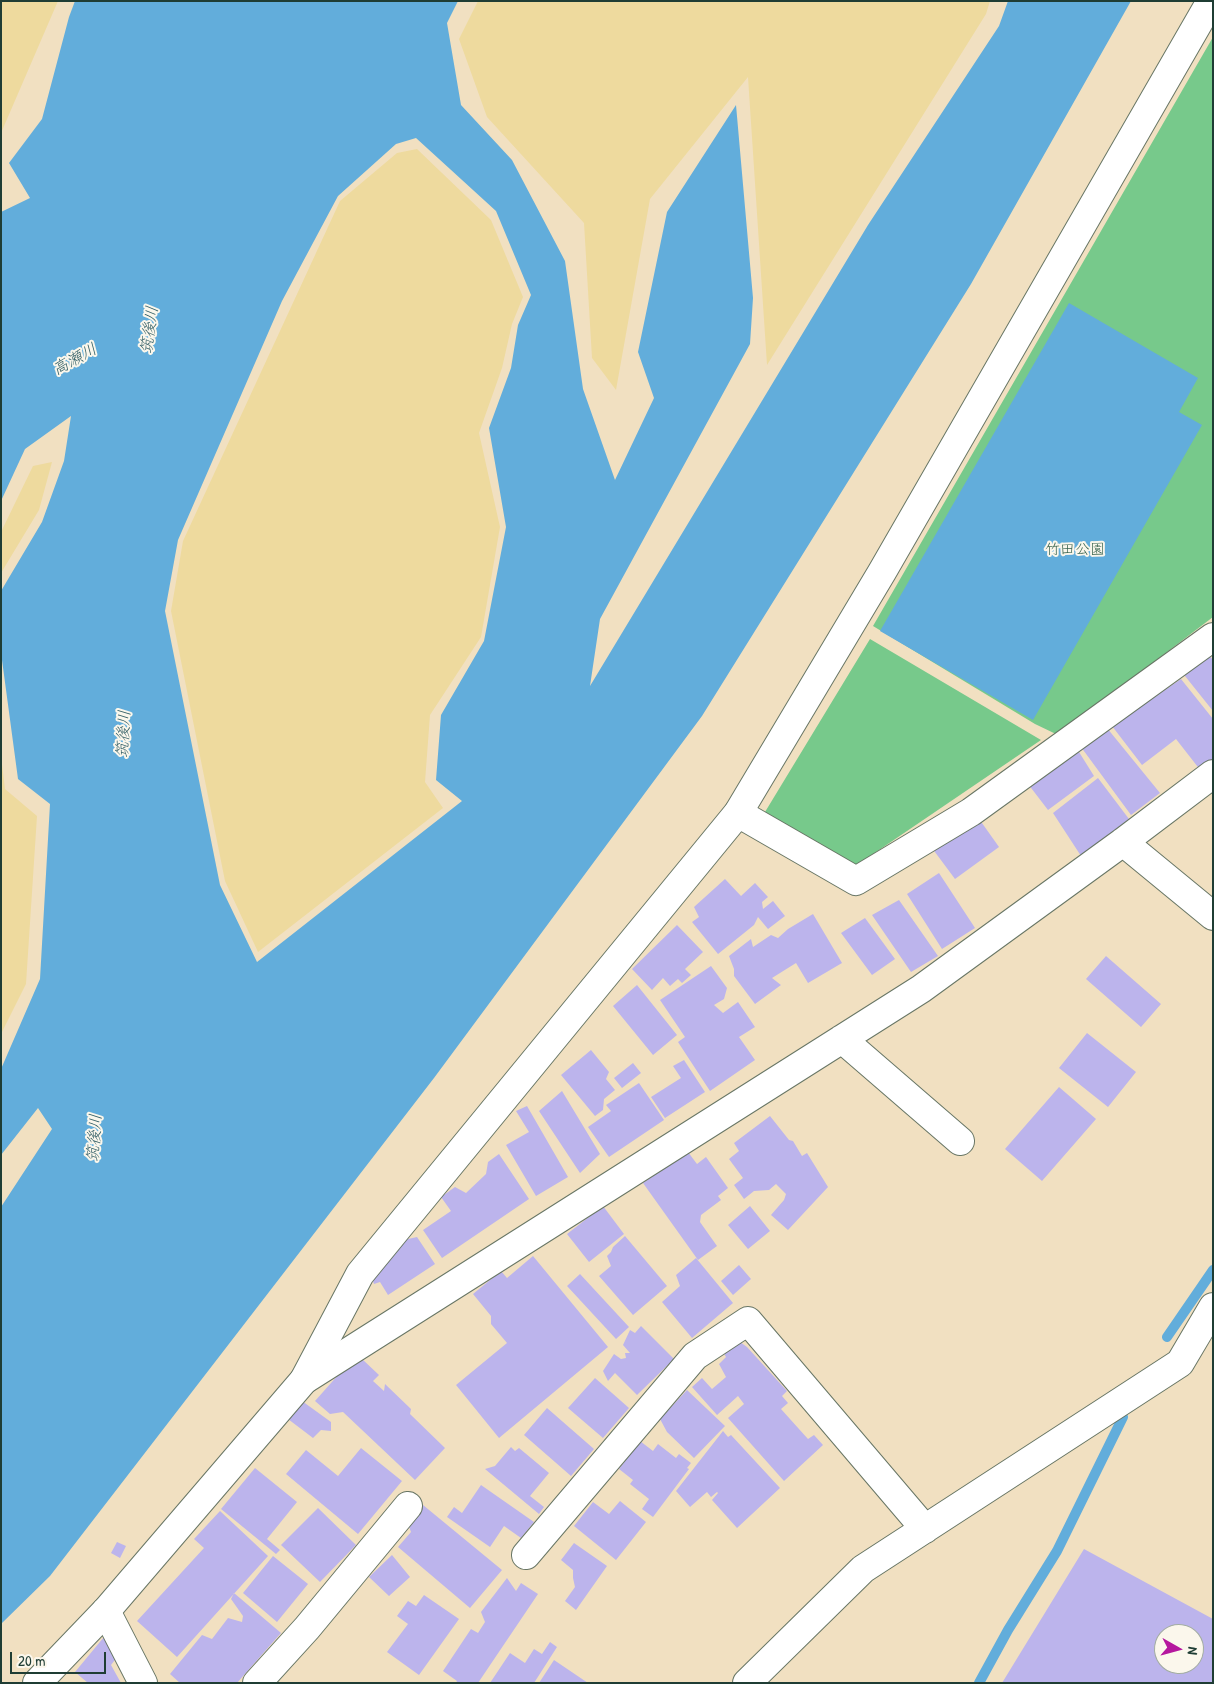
<!DOCTYPE html>
<html>
<head>
<meta charset="utf-8">
<style>
  body { margin:0 }
  #map { position:relative; width:1214px; height:1684px; overflow:hidden; background:#f1e0c1; font-family:"Patrick Hand",sans-serif }
  canvas { display:block }
  .frame { position:absolute; inset:0; border:2px solid #1f3d34; pointer-events:none }
  .north { position:absolute; left:1154px; top:1624px; width:50px; height:50px; box-sizing:border-box; background:#fbf7ec; border:1px solid #a3ada2; border-radius:50%; rotate:97deg; font-size:14px; font-weight:700; line-height:20px; text-align:center; color:#1f3d34 }
  .north::after { content:''; display:block; margin:auto; width:18px; height:22px; background:#b5179e; clip-path:polygon(50% 0,100% 100%,50% 72%,0 100%) }
  .scale { position:absolute; left:10px; top:1652px; width:96px; height:22px; box-sizing:border-box; border:2px solid #1f3d34; border-top:0; padding-left:6px; font-size:15px; line-height:18px; white-space:nowrap; color:#1f3d34; -webkit-text-stroke:4px #fbf7ec; paint-order:stroke }
</style>
</head>
<body>
<div id="map">
<canvas width="1214" height="1684"></canvas>
<div class="frame"></div>
<div class="north">N</div>
<div class="scale">20 m</div>
</div>
<script>
const c = document.querySelector('canvas').getContext('2d');
c.lineJoin = 'round';
function paint(path, color) {
  c.fillStyle = color;
  c.fill(path, 'evenodd');
}
function poly(rows) {
  const path = new Path2D();
  for (const r of rows) {
    path.moveTo(r[0], r[1]);
    for (let i = 2; i < r.length; i += 2) path.lineTo(r[i], r[i + 1]);
  }
  return path;
}
function strokePath(path, color, width, dash) {
  c.strokeStyle = color;
  c.lineWidth = width;
  c.lineCap = dash ? 'butt' : 'round';
  c.setLineDash(dash || []);
  c.stroke(path);
}
function write(font, color, halo, rows, align = 'center') {
  c.font = font + ' "Patrick Hand","Klee One",sans-serif';
  c.lineWidth = 4;
  c.setLineDash([]);
  c.textBaseline = 'middle';
  c.strokeStyle = halo;
  c.fillStyle = color;
  for (const [text, x, y, turn = 0] of rows) {
    c.save();
    c.translate(x, y);
    c.rotate((+turn || 0) * Math.PI / 180);
    c.textAlign = isNaN(turn) ? turn : align;
    if (halo) c.strokeText(text, 0, 0);
    c.fillText(text, 0, 0);
    c.restore();
  }
}
const green = poly([
  [1213,37,1213,617,1058,735,1035,724,873,626],
  [870,639,1041,740,854,867,765,812]
]);
const sand = poly([
  [1,1,58,1,1,133],
  [478,1,990,1,986,14,767,365,748,77,650,199,616,390,592,358,584,223,487,117,459,39],
  [417,149,491,220,523,297,512,324,502,368,479,433,500,527,481,637,430,715,425,782,443,808,258,952,225,881,171,611,183,541,340,201,397,153],
  [52,462,39,510,1,573,1,532,33,466],
  [1,756,5,789,37,816,26,984,1,1034]
]);
const water = poly([
  [75,1,458,1,447,23,461,105,512,160,565,261,583,389,615,480,654,398,638,352,667,212,736,105,753,298,750,344,600,619,590,686,868,225,999,26,1008,1,1131,1,971,284,702,716,434,1078,50,1576,1,1624,1,1207,52,1129,38,1108,1,1155,1,1069,40,979,50,804,18,779,2,660,1,591,42,522,64,461,71,416,25,449,1,501,1,212,30,198,9,163,42,119,69,17],
  [416,138,496,211,531,295,518,325,511,368,489,428,506,527,484,641,441,715,436,780,462,801,257,962,220,885,165,611,178,540,282,301,338,196,396,144],
  [1069,303,1198,378,1179,412,1202,425,1033,720,880,631]
]);
const stream = poly([
  [1167,1337,1213,1270],
  [979,1683,1008,1630,1057,1551,1123,1417]
]);
const building = poly([
  [1208,654,1213,660,1213,711,1181,671],
  [1181,679,1213,719,1213,762,1201,771,1176,739,1142,765,1112,726],
  [1107,728,1160,793,1131,815,1081,747],
  [1074,744,1094,776,1048,810,1025,780],
  [1098,778,1129,819,1081,856,1053,813],
  [977,816,999,847,955,879,929,844],
  [939,873,975,928,942,949,907,894],
  [725,879,741,896,755,883,768,897,762,902,763,909,773,901,785,916,768,929,758,917,754,925,718,954,692,922,699,917,694,907],
  [899,900,938,956,911,972,872,915],
  [813,914,842,963,808,983,796,963,772,978,781,985,755,1004,734,976,734,969,729,956,751,939,753,947,771,935,778,938,788,929],
  [865,918,895,959,872,975,841,933],
  [677,925,703,952,685,969,691,975,682,983,678,979,670,986,663,978,652,990,632,969],
  [1106,956,1161,1004,1141,1027,1086,979],
  [711,966,727,988,724,999,714,1005,723,1013,738,1002,755,1027,739,1037,755,1060,710,1091,678,1042,685,1037,660,1000],
  [637,985,677,1035,653,1055,613,1006],
  [1087,1033,1136,1072,1108,1107,1059,1068],
  [591,1050,609,1072,606,1079,615,1090,604,1099,603,1110,595,1116,561,1075],
  [684,1060,705,1092,665,1118,651,1097,681,1078,673,1066],
  [633,1063,641,1073,622,1088,614,1078],
  [639,1083,664,1120,609,1157,588,1127,611,1111,606,1105],
  [1059,1087,1096,1119,1042,1181,1005,1149],
  [562,1091,600,1154,580,1173,539,1111],
  [527,1106,568,1177,536,1196,506,1145,529,1132,516,1111],
  [770,1116,789,1140,793,1141,802,1156,807,1153,828,1187,788,1230,771,1215,784,1200,786,1194,776,1184,769,1190,754,1191,744,1199,734,1185,743,1178,729,1159,739,1151,734,1143],
  [688,1152,697,1164,706,1157,728,1188,718,1196,721,1200,701,1215,700,1222,717,1246,698,1260,643,1183],
  [499,1154,529,1199,442,1258,423,1230,451,1211,441,1197,455,1187,466,1193,486,1174,488,1162],
  [603,1206,624,1234,589,1262,567,1234],
  [750,1206,770,1231,748,1249,728,1225],
  [625,1236,667,1286,633,1315,599,1276,611,1266,607,1256,611,1252,613,1247],
  [417,1237,435,1264,388,1295,380,1282,374,1284,372,1278,398,1250,399,1241],
  [533,1256,608,1347,499,1438,456,1385,507,1343,491,1324,491,1316,473,1294,501,1271,507,1278],
  [696,1258,733,1303,692,1338,662,1302,680,1286,676,1275],
  [739,1265,751,1279,733,1295,721,1281],
  [580,1274,629,1327,616,1339,567,1286],
  [641,1326,674,1359,637,1395,615,1373,608,1381,603,1371,614,1354,621,1359,626,1358,625,1353,630,1353,623,1345,630,1330,635,1333],
  [740,1342,747,1347,787,1391,782,1396,788,1403,781,1409,808,1439,814,1435,823,1445,784,1481,728,1418,744,1404,738,1396,717,1415,692,1387,702,1378,712,1389,726,1377,719,1364,726,1357,723,1352],
  [361,1358,379,1375,373,1381,384,1391,385,1384,411,1409,410,1414,445,1448,415,1480,343,1412,330,1414,315,1401,347,1365],
  [595,1378,629,1408,603,1438,568,1408],
  [687,1390,725,1426,694,1458,667,1432,660,1419],
  [302,1401,331,1422,331,1431,321,1430,313,1438,288,1419],
  [547,1408,594,1449,571,1476,524,1435],
  [723,1431,728,1437,731,1435,780,1488,737,1528,712,1500,718,1493,717,1492,711,1497,707,1492,690,1507,676,1491],
  [640,1441,653,1451,658,1444,676,1458,679,1454,691,1463,687,1468,689,1469,653,1517,642,1509,649,1499,630,1484,633,1480,619,1469],
  [511,1447,515,1451,519,1448,549,1473,530,1496,544,1507,539,1514,485,1469,495,1466],
  [361,1448,402,1481,358,1534,286,1474,306,1450,338,1476],
  [255,1468,297,1502,267,1539,280,1550,276,1554,221,1509],
  [481,1485,534,1522,521,1538,504,1526,490,1547,447,1517,454,1507,462,1513],
  [620,1501,646,1522,616,1560,574,1526,593,1502,609,1514],
  [423,1505,502,1570,470,1608,398,1547,411,1532,408,1524],
  [318,1508,356,1545,320,1582,281,1545],
  [220,1511,268,1556,177,1657,137,1621,204,1548,194,1539],
  [117,1542,126,1546,120,1558,111,1553],
  [574,1543,607,1566,576,1610,565,1601,575,1587,573,1578,573,1570,561,1560],
  [1084,1549,1213,1619,1213,1683,1002,1683],
  [1164,1634,1194,1634,1194,1664,1164,1664],
  [392,1555,410,1577,389,1596,369,1577],
  [273,1556,308,1584,277,1622,243,1593],
  [507,1578,516,1591,521,1583,538,1594,478,1683,456,1683,457,1681,443,1671,471,1629,478,1633,485,1622,481,1612],
  [234,1593,281,1633,237,1683,180,1683,170,1674,202,1635,212,1639,228,1618,242,1622,243,1616,231,1599],
  [424,1595,459,1619,419,1675,387,1652,408,1624,397,1616,408,1601,416,1606],
  [104,1637,121,1652,111,1665,121,1683,88,1683,75,1672],
  [550,1642,557,1647,534,1683,490,1683,510,1653,525,1663,534,1649,542,1654],
  [554,1660,588,1683,539,1683]
]);
const street = poly([
  [738,813,856,881,971,812,1213,637],
  [1123,842,1213,916],
  [842,1039,960,1141],
  [304,1380,921,989,1123,842,1213,774],
  [526,1555,695,1356,748,1321,925,1529],
  [106,1611,143,1683],
  [257,1683,307,1628,408,1506],
  [747,1683,863,1569,1180,1363,1213,1307]
]);
const secondary = poly([
  [37,1683,106,1611,304,1380,360,1274,738,813,882,572,1211,1]
]);
const parkNames = [
  ["竹田公園",1075,550]
];
const waterNames = [
  ["筑後川",150,330,-82],
  ["高瀬川",75,360,-29],
  ["筑後川",124,734,-87],
  ["筑後川",95,1138,-86]
];
paint(green, '#77c98b');
paint(sand, '#eeda9e');
paint(water, '#62addb');
strokePath(stream, '#62addb', 10);
paint(building, '#bcb4ec');
strokePath(street, '#687665', 30);
strokePath(secondary, '#687665', 30);
strokePath(street, '#fff', 28);
strokePath(secondary, '#fff', 28);
write('15px', '#35604a', '#fbf7ec', parkNames);
write('italic 16px', '#335f66', '#fbf7ec', waterNames);
</script>
</body>
</html>
